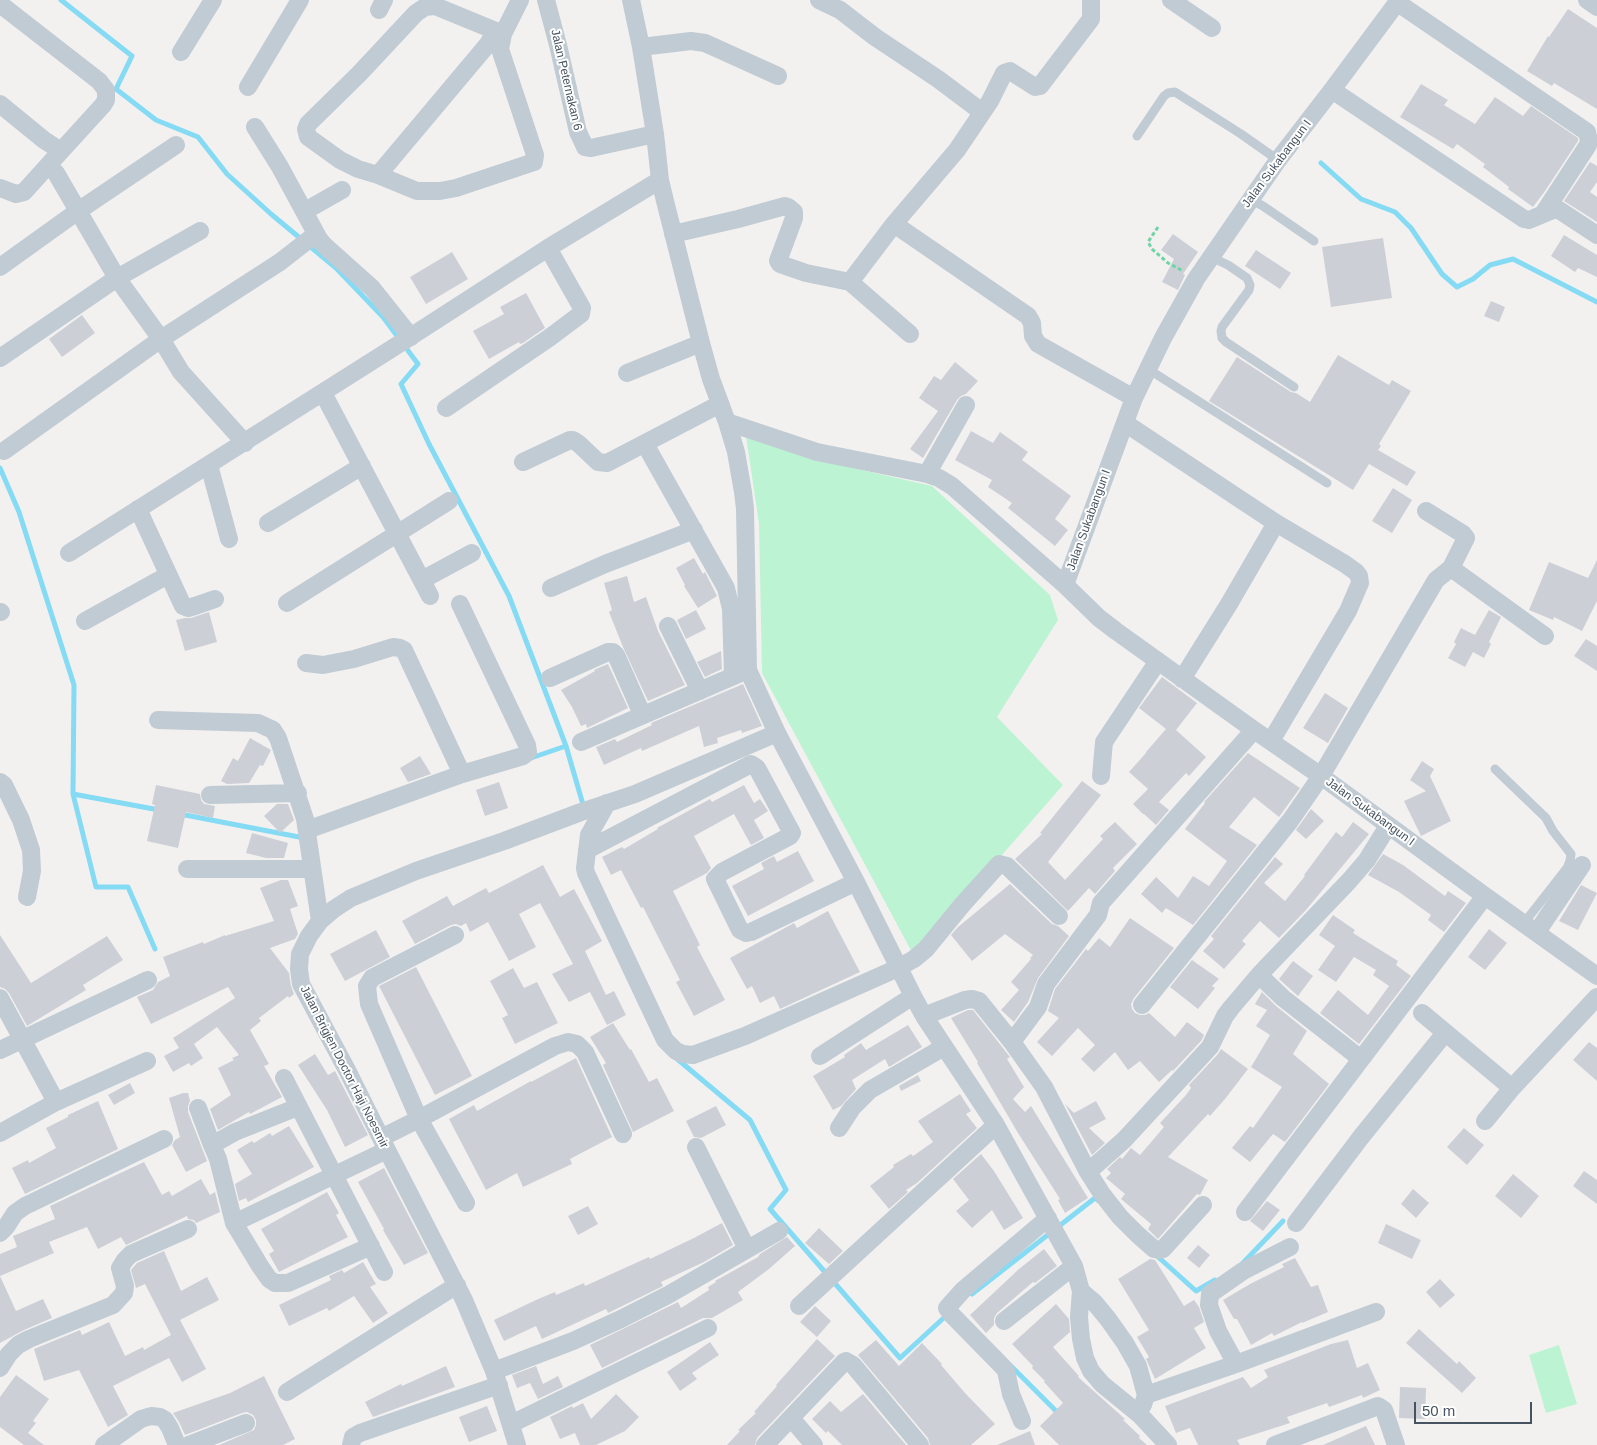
<!DOCTYPE html>
<html>
<head>
<meta charset="utf-8">
<style>
  body { margin:0 }
  #map { position:relative; width:1597px; height:1445px; overflow:hidden; background:#f3f1f0; font-family:Helvetica,sans-serif }
  canvas { display:block }
  .scale { position:absolute; left:1414px; top:1402px; width:118px; height:22px; box-sizing:border-box; border:2px solid #465360; border-top:0; padding-left:6px; font-size:15px; line-height:18px; white-space:nowrap; color:#465360; -webkit-text-stroke:4px #fff; paint-order:stroke }
</style>
</head>
<body>
<div id="map">
<canvas width="1597" height="1445"></canvas>
<div class="scale">50 m</div>
</div>
<script>
const c = document.querySelector('canvas').getContext('2d');
c.lineJoin = 'round';
function paint(path, color) {
  c.fillStyle = color;
  c.fill(path, 'evenodd');
}
function poly(rows) {
  const path = new Path2D();
  for (const r of rows) {
    path.moveTo(r[0], r[1]);
    for (let i = 2; i < r.length; i += 2) path.lineTo(r[i], r[i + 1]);
  }
  return path;
}
function strokePath(path, color, width, dash) {
  c.strokeStyle = color;
  c.lineWidth = width;
  c.lineCap = dash ? 'butt' : 'round';
  c.setLineDash(dash || []);
  c.stroke(path);
}
function write(font, color, halo, rows, align = 'center') {
  c.font = font + ' Helvetica,sans-serif';
  c.lineWidth = 4;
  c.setLineDash([]);
  c.textBaseline = 'middle';
  c.strokeStyle = halo;
  c.fillStyle = color;
  for (const [text, x, y, turn = 0] of rows) {
    c.save();
    c.translate(x, y);
    c.rotate((+turn || 0) * Math.PI / 180);
    c.textAlign = isNaN(turn) ? turn : align;
    if (halo) c.strokeText(text, 0, 0);
    c.fillText(text, 0, 0);
    c.restore();
  }
}
const green = poly([
  [746,436,857,469,932,486,1050,595,1058,620,997,717,1063,785,914,956,762,673,759,524],
  [1559,1345,1577,1404,1546,1413,1529,1355]
]);
const stream = poly([
  [61,0,132,56,116,89,156,120,198,137,227,174,271,214,336,268,383,317,418,364,401,384,429,444,509,596,566,746,584,808],
  [1321,163,1361,199,1395,212,1411,228,1442,274,1457,287,1473,279,1490,265,1513,259,1597,302],
  [0,468,19,512,74,685,73,794,96,887,128,887,155,949],
  [531,758,566,746],
  [73,794,159,810],
  [180,814,299,837],
  [676,1058,750,1120,786,1190,770,1209,900,1358,948,1314],
  [1156,1255,1196,1291,1215,1280],
  [1242,1264,1283,1221],
  [972,1294,1095,1198,1099,1201],
  [1011,1366,1060,1415]
]);
const building = poly([
  [1568,9,1597,28,1597,109,1554,83,1552,86,1527,71,1548,36,1549,37],
  [1421,84,1448,100,1444,105,1475,124,1495,97,1523,116,1531,106,1578,138,1578,141,1545,191,1533,207,1508,189,1509,187,1483,167,1485,164,1457,144,1453,149,1400,117],
  [1590,162,1597,166,1597,182,1590,192,1597,197,1597,222,1564,201],
  [1173,234,1198,252,1183,274,1185,275,1178,290,1162,282,1174,259,1161,250],
  [1564,235,1597,255,1597,277,1578,268,1575,272,1551,256],
  [1383,238,1392,298,1331,307,1322,247],
  [1256,250,1291,273,1280,289,1245,266],
  [452,252,468,279,426,304,410,277],
  [526,293,545,328,523,343,520,344,519,342,489,359,473,331,504,314,500,307],
  [1491,301,1505,307,1499,322,1484,316],
  [82,315,95,333,62,357,49,339],
  [1338,355,1389,385,1392,380,1411,391,1379,444,1381,446,1378,450,1416,472,1407,486,1369,464,1353,490,1209,401,1237,357,1291,392,1296,393,1310,402],
  [955,362,978,381,966,394,961,396,957,400,923,458,910,449,938,411,919,398,934,376,941,380],
  [971,431,993,443,1000,432,1028,452,1022,460,1071,496,1055,519,1068,530,1055,546,1008,508,1012,503,988,487,992,480,955,460],
  [1393,488,1412,500,1392,533,1372,521],
  [694,558,703,574,705,572,717,596,698,608,684,586,685,585,676,568],
  [1597,560,1597,601,1582,631,1554,617,1553,620,1529,610,1549,562,1588,578],
  [627,576,634,602,646,597,658,631,685,685,648,701,623,647,609,612,612,610,604,583],
  [696,610,706,629,686,639,677,620],
  [1489,610,1501,617,1489,642,1491,644,1484,658,1473,652,1465,667,1448,658,1456,644,1454,642,1461,628,1475,635],
  [209,612,217,642,185,651,176,620,185,618,191,618],
  [1586,639,1597,646,1597,671,1574,656],
  [721,651,722,669,705,677,697,662],
  [608,664,628,708,587,728,586,724,581,726,572,707,561,690,595,671,594,670,596,669],
  [1162,677,1197,703,1176,730,1206,757,1189,776,1186,773,1159,802,1169,810,1156,825,1144,814,1143,814,1133,804,1148,789,1129,772,1146,753,1146,752,1166,729,1139,708],
  [743,684,762,726,742,733,741,730,717,738,718,743,704,747,699,726,642,751,641,748,604,765,596,747,615,739,617,742,652,725,651,723],
  [1325,693,1348,708,1328,743,1303,728],
  [250,738,271,750,263,766,260,765,249,783,227,784,221,781,233,758,238,761],
  [1248,753,1300,788,1279,817,1254,797,1229,827,1257,845,1193,925,1166,908,1162,913,1141,894,1156,877,1178,898,1193,876,1209,886,1227,861,1185,829,1205,803,1204,802],
  [420,756,431,774,408,782,400,768],
  [1422,761,1434,769,1430,776,1451,821,1421,836,1404,801,1426,791,1410,780],
  [1082,781,1101,795,1048,862,1065,880,1103,839,1100,836,1115,822,1137,844,1113,868,1115,871,1095,894,1089,888,1068,911,1015,859,1042,834,1040,833],
  [499,782,508,808,485,816,476,790],
  [156,785,200,794,201,800,204,804,215,806,213,818,186,812,178,848,147,841,155,805,152,804],
  [744,785,754,803,760,799,768,811,754,820,764,838,751,845,734,814,694,836,711,868,707,873,673,891,700,945,697,947,725,1000,694,1016,676,982,680,980,643,907,641,908,621,870,611,875,602,857,622,847,624,849,658,829,657,828,710,799,712,802],
  [277,804,288,804,294,820,280,833,264,816],
  [1311,809,1324,821,1306,839,1296,830],
  [1353,822,1369,834,1306,910,1279,938,1260,921,1242,941,1246,944,1224,969,1203,951,1214,939,1211,936,1275,857,1283,864,1264,883,1285,901,1305,876,1304,875,1336,832,1342,837],
  [252,833,288,843,284,858,266,858,246,853],
  [798,851,814,881,748,916,732,886,764,869,761,863,774,856,777,862],
  [1383,854,1403,865,1445,896,1448,891,1466,903,1444,932,1428,920,1431,915,1399,892,1368,875],
  [543,865,560,897,574,889,602,941,585,951,606,995,614,991,626,1015,607,1025,590,992,569,1002,552,974,573,964,540,903,519,914,536,947,509,961,488,922,470,932,466,923,461,926,456,924,451,925,415,944,402,921,447,896,453,906,486,888,489,893],
  [281,880,288,880,298,906,290,909,298,934,295,939,270,948,289,973,291,986,294,994,289,998,288,996,259,1018,261,1021,250,1030,269,1064,264,1066,282,1097,250,1114,249,1112,218,1130,210,1109,231,1095,218,1068,234,1060,232,1058,239,1055,217,1027,194,1044,203,1058,191,1066,189,1063,173,1072,164,1056,179,1048,173,1038,235,998,228,987,151,1024,137,997,153,990,158,982,170,976,163,957,203,942,204,944,225,935,225,936,274,921,260,888],
  [1010,884,1052,924,1058,926,1069,936,1038,978,1028,1002,1014,1022,1001,1010,1019,990,1011,982,1031,959,1030,958,1033,955,1005,934,972,961,951,935,958,927],
  [1581,885,1597,893,1578,930,1559,921],
  [828,911,860,972,780,1009,774,996,760,1003,752,986,747,989,730,958,794,923,797,928],
  [1333,915,1355,930,1353,933,1398,961,1396,965,1411,976,1359,1044,1320,1013,1338,990,1368,1015,1389,986,1373,975,1376,970,1354,957,1336,982,1318,970,1335,946,1319,935],
  [1130,918,1174,948,1134,998,1131,1004,1132,1009,1135,1013,1140,1015,1145,1015,1149,1013,1175,1037,1187,1022,1204,1035,1201,1041,1173,1071,1172,1070,1159,1082,1140,1061,1128,1070,1115,1052,1094,1072,1081,1059,1095,1045,1078,1028,1052,1056,1037,1042,1059,1018,1048,1011,1055,989,1086,949,1088,951,1099,938,1110,947],
  [1489,929,1507,943,1485,970,1468,957],
  [376,930,390,957,345,981,330,954],
  [0,935,31,983,107,936,123,960,83,985,86,990,27,1026,9,993,5,989,0,987],
  [1192,960,1219,979,1212,986,1215,988,1198,1009,1170,987],
  [1293,961,1313,976,1298,996,1279,979],
  [416,967,472,1076,435,1095,379,986],
  [513,968,524,988,537,982,558,1023,515,1044,502,1018,508,1015,490,981],
  [1262,992,1276,1006,1307,1031,1293,1054,1329,1084,1285,1142,1273,1134,1250,1162,1232,1148,1250,1126,1253,1128,1282,1087,1251,1067,1270,1035,1256,1026,1267,1010,1255,1004],
  [968,1010,973,1010,1010,1057,1007,1059,1024,1087,1013,1099,1025,1112,1031,1106,1088,1198,1065,1213,1058,1200,1060,1199,1018,1133,977,1063,978,1062,951,1018],
  [613,1023,630,1050,631,1049,649,1082,657,1078,674,1111,633,1132,603,1065,606,1063,590,1037],
  [908,1025,922,1047,889,1067,885,1059,852,1080,856,1089,841,1106,833,1110,813,1076,845,1057,844,1055,861,1043,866,1050],
  [1589,1042,1597,1048,1597,1081,1573,1060],
  [1221,1049,1248,1069,1225,1099,1210,1116,1208,1114,1168,1157,1208,1180,1200,1195,1197,1194,1158,1239,1148,1229,1151,1224,1121,1199,1125,1194,1106,1178,1111,1173,1107,1169,1120,1157,1122,1159,1131,1148,1140,1155,1164,1127,1160,1123,1186,1095,1191,1088,1189,1085,1218,1054],
  [315,1054,328,1075,335,1071,368,1135,345,1147,327,1110,298,1065],
  [576,1058,612,1137,570,1159,572,1164,523,1187,517,1173,486,1190,449,1119,474,1105,477,1111,531,1081,531,1082],
  [918,1075,921,1081,901,1091,899,1086],
  [130,1083,135,1093,114,1105,108,1095],
  [183,1093,188,1093,190,1101,188,1106,188,1112,207,1161,186,1172,172,1145,175,1140,180,1137,169,1098],
  [960,1094,971,1111,966,1114,977,1128,917,1183,906,1190,908,1192,889,1209,870,1186,894,1167,893,1165,911,1154,913,1156,933,1142,918,1121],
  [98,1101,118,1149,25,1194,12,1168,28,1160,29,1163,56,1148,46,1128,68,1117,68,1115],
  [1096,1101,1106,1119,1089,1128,1105,1143,1092,1155,1065,1104,1074,1113],
  [716,1106,726,1125,701,1138,694,1137,686,1121],
  [289,1126,314,1167,248,1202,246,1198,239,1201,235,1184,252,1174,237,1150,252,1141,254,1143,270,1133,272,1136],
  [1464,1128,1484,1145,1467,1165,1447,1147],
  [981,1154,994,1171,1023,1218,1004,1230,992,1210,972,1228,956,1211,969,1200,953,1179],
  [144,1162,162,1195,169,1191,172,1196,201,1179,210,1195,215,1192,220,1212,196,1223,194,1220,188,1219,187,1216,126,1245,121,1237,98,1249,87,1227,49,1242,54,1253,0,1276,16,1311,43,1299,52,1318,24,1330,0,1343,0,1254,17,1247,13,1236,55,1219,50,1206],
  [384,1168,428,1253,404,1265,383,1230,384,1229,358,1182],
  [1584,1171,1597,1180,1597,1204,1573,1186],
  [1513,1174,1539,1196,1521,1218,1495,1196],
  [1413,1189,1429,1203,1416,1218,1401,1204],
  [327,1192,339,1213,336,1215,348,1237,279,1272,269,1254,274,1251,261,1229],
  [1267,1201,1280,1210,1263,1231,1250,1221],
  [588,1206,598,1224,578,1235,568,1216],
  [722,1223,733,1245,704,1262,661,1282,663,1286,608,1313,606,1309,542,1339,536,1326,504,1341,494,1320,536,1300,555,1292,556,1295,584,1283,585,1286,649,1257,650,1259,694,1238],
  [1386,1224,1421,1240,1412,1259,1378,1243],
  [819,1228,843,1251,829,1264,805,1243],
  [787,1237,795,1246,769,1269,738,1292,743,1300,712,1318,703,1318,602,1368,590,1345,678,1302,681,1308,709,1290,708,1287,716,1282,715,1281,758,1257,760,1254],
  [1198,1245,1210,1255,1199,1268,1187,1258],
  [1044,1249,1057,1266,1035,1283,1033,1282,997,1313,994,1318,994,1325,986,1333,970,1315,1019,1269],
  [164,1251,181,1291,207,1277,219,1300,180,1320,206,1369,182,1382,169,1358,113,1386,128,1415,108,1427,79,1370,44,1381,34,1349,80,1330,82,1335,109,1322,125,1356,143,1347,144,1350,171,1335,145,1284,136,1288,131,1270,137,1263],
  [1295,1258,1311,1287,1318,1285,1328,1312,1302,1323,1302,1322,1274,1336,1272,1333,1251,1345,1237,1319,1234,1319,1223,1300,1250,1284,1284,1267,1282,1264],
  [1150,1259,1155,1260,1184,1306,1194,1300,1199,1307,1204,1322,1194,1328,1206,1348,1155,1379,1146,1359,1149,1357,1137,1337,1149,1330,1118,1279],
  [363,1262,376,1284,370,1287,388,1313,373,1323,354,1296,329,1311,327,1308,289,1326,279,1305,331,1280,329,1276,342,1270,344,1273],
  [1440,1279,1455,1295,1440,1308,1426,1292],
  [1056,1304,1069,1319,1070,1332,1053,1347,1079,1376,1078,1377,1125,1419,1123,1420,1140,1436,1139,1438,1147,1445,1059,1445,1040,1426,1063,1403,1044,1382,1045,1381,1032,1368,1033,1366,1012,1344],
  [815,1306,831,1321,817,1337,800,1322],
  [1419,1329,1457,1364,1459,1361,1476,1378,1462,1393,1406,1343],
  [817,1339,835,1356,757,1438,755,1445,727,1445,740,1431,738,1430,756,1413,754,1412,777,1386,776,1385],
  [876,1340,899,1366,922,1343,942,1364,941,1365,965,1393,995,1424,971,1445,930,1445,928,1438,858,1355],
  [1348,1340,1357,1368,1368,1363,1380,1390,1363,1398,1362,1395,1329,1407,1327,1403,1287,1417,1290,1423,1237,1440,1240,1445,1198,1445,1190,1428,1176,1433,1165,1406,1243,1377,1251,1388,1268,1377,1264,1370,1331,1344],
  [710,1342,719,1355,692,1373,697,1379,680,1391,667,1372],
  [446,1366,455,1387,373,1417,365,1402,401,1384,402,1386],
  [536,1366,543,1384,558,1376,563,1387,538,1399,530,1383,517,1388,512,1375],
  [16,1375,49,1399,33,1421,36,1423,28,1433,44,1445,24,1445,0,1427,0,1397],
  [264,1376,295,1439,283,1445,219,1445,254,1430,256,1425,256,1420,253,1415,247,1412,242,1413,185,1435,179,1422,173,1413,230,1393],
  [1400,1387,1426,1388,1425,1419,1399,1418],
  [616,1394,639,1417,625,1431,596,1445,580,1445,575,1433,560,1439,550,1417,572,1406,573,1408,583,1403,591,1419],
  [863,1394,906,1445,842,1445,828,1431,826,1433,812,1419,830,1401,841,1412],
  [487,1406,497,1431,469,1442,459,1417],
  [1366,1426,1375,1445,1323,1445],
  [1030,1431,1035,1445,997,1445]
]);
const path = poly([
  [1158,227,1148,242,1152,249,1168,263,1183,271]
]);
const lane = poly([
  [1137,136,1164,96,1168,93,1175,92,1241,134,1278,160],
  [1250,199,1263,206,1314,241],
  [1211,257,1228,265,1247,278,1250,285,1249,290,1222,327,1221,331,1222,338,1226,342,1294,387],
  [1148,369,1327,483],
  [1495,769,1546,818,1553,831,1571,854,1570,861,1567,868,1524,923]
]);
const street = poly([
  [546,0,558,45,578,132,585,147,591,148,655,134],
  [631,0,641,47,655,134,660,180,665,201,701,343,711,379,727,422,736,452,743,492,745,509,748,670,777,733,856,882,913,996,924,1016,996,1125,1074,1266,1081,1291,1079,1317,1081,1339,1085,1358,1091,1371,1102,1384,1140,1415,1168,1445],
  [819,0,840,10,875,37,938,79,982,112],
  [1171,0,1212,28],
  [1399,0,1332,90,1278,160,1196,279,1163,338,1134,398,1065,585,1099,618,1116,631,1254,730,1321,776,1485,896,1597,976],
  [1587,0,1597,7],
  [1398,3,1587,132,1589,141,1588,145,1543,214],
  [0,4,99,81,106,90,106,100,103,105,61,151,44,140,0,104],
  [379,10,384,0],
  [496,31,488,44,378,175,358,169,340,160,308,137,306,129,308,124,359,74,416,13,425,7,435,6,496,31,503,34],
  [641,47,691,41,705,43,778,76],
  [181,52,213,0],
  [248,87,300,0],
  [1332,90,1524,219,1529,220,1553,210,1559,210,1597,235],
  [255,127,280,167,319,239,325,246,372,288,411,337],
  [56,173,117,278,161,339,181,372,245,443],
  [378,175,417,191,440,191,456,188,534,162,535,155,500,49,503,34,520,0],
  [0,188,16,194,24,192,61,151],
  [305,211,342,190],
  [894,224,1028,316,1032,323,1033,336,1038,344,1134,398],
  [673,234,738,219,785,206,788,207,794,212,794,218,778,261,780,264,806,273,850,282,910,334],
  [0,267,78,211,176,145],
  [850,282,894,224,957,150,990,101,1004,73,1010,71,1035,87,1040,86,1091,19,1091,0],
  [0,358,117,278,200,231],
  [627,373,701,343],
  [323,393,430,596],
  [446,408,549,338,581,314,582,308,548,248],
  [727,422,817,452,927,474,939,478,952,486,1065,585],
  [1125,423,1276,523,1345,564,1356,572,1359,576,1360,583,1348,611,1271,741],
  [645,444,726,588,731,609,733,676],
  [4,451,161,339,280,262,316,234],
  [523,462,570,440,573,440,579,444,598,462,607,463,720,404],
  [209,465,229,539],
  [927,474,966,405],
  [138,509,183,606,188,608,195,606,215,599],
  [268,523,362,466],
  [69,553,407,339,548,248,660,180],
  [1451,568,1545,636],
  [422,580,472,553],
  [551,588,605,564,694,530],
  [287,603,449,501],
  [0,612,1,612],
  [85,621,168,575],
  [668,626,700,691],
  [306,663,323,665,354,659,393,647,400,648,404,650,462,774],
  [550,678,608,652,613,652,616,655,642,714],
  [1182,679,1229,604,1276,523],
  [158,720,258,723,273,730,278,738,305,819,320,921],
  [581,742,743,672],
  [1101,776,1104,742,1158,661],
  [0,782,4,785,21,820,31,850,32,871,27,897],
  [210,795,298,793],
  [607,803,589,835,585,868,586,873,665,1040,676,1051,683,1054,693,1055,745,1036,898,968,914,959,926,949,962,905,999,864,1007,866,1059,916],
  [307,830,462,774,523,756,528,752,527,745,460,604],
  [587,850,751,764,757,768,792,833,790,836,722,872,715,879,740,930,746,933,751,932,856,882],
  [187,869,312,869],
  [1537,932,1582,865],
  [455,935,372,978,367,986,369,1004,419,1119,466,1203],
  [1259,975,1283,998,1361,1059],
  [0,998,56,1102],
  [1142,1005,1290,821,1321,776,1436,580,1451,568,1466,538,1463,534,1426,511],
  [1422,1013,1512,1088],
  [924,1016,965,1000,972,999,979,1001,1012,1042,1044,1087,1088,1172,1102,1194,1120,1217,1138,1235,1154,1249,1159,1250,1163,1249,1203,1205],
  [1012,1042,1038,1007,1046,984,1098,915,1101,903,1254,730],
  [0,1050,148,980],
  [820,1056,913,996],
  [284,1078,384,1272],
  [298,1107,235,1132,212,1145,218,1159,234,1223,260,1266,269,1279,275,1283,288,1283,371,1246],
  [198,1108,212,1145],
  [1485,1121,1512,1088,1597,997],
  [839,1128,852,1108,870,1090,944,1047],
  [0,1133,56,1102,147,1061],
  [381,1138,419,1119,555,1046,568,1042,577,1044,585,1052,623,1134],
  [696,1147,747,1249],
  [1088,1172,1124,1140,1210,1047,1225,1016,1231,1008,1259,975,1349,881,1367,860,1388,826],
  [1245,1212,1485,896],
  [234,1223,387,1150],
  [1296,1223,1361,1137,1445,1033],
  [0,1233,6,1227,15,1213,25,1206,164,1139],
  [1081,1291,1094,1302,1108,1319,1125,1343,1138,1366,1146,1395,1143,1405],
  [799,1306,996,1125],
  [1004,1321,1074,1266],
  [1236,1364,1218,1331,1209,1305,1210,1294,1243,1271,1290,1247],
  [0,1368,9,1354,18,1345,29,1339,113,1305,124,1293,125,1286,120,1268,125,1260,131,1254,188,1229],
  [494,1371,573,1341,621,1319,668,1295,779,1231],
  [287,1392,457,1285],
  [1146,1395,1236,1364,1376,1312],
  [791,1418,814,1445],
  [1022,1421,1011,1394,1006,1371,1004,1368,952,1315,947,1308,963,1290,1048,1218],
  [511,1424,708,1328],
  [104,1445,141,1419,151,1416,160,1417,165,1420,170,1428,177,1445],
  [189,1445,246,1423],
  [351,1445,353,1437,360,1433,499,1385],
  [517,1445,494,1371,464,1300,387,1150,347,1070,301,984,299,969,300,954,309,936,320,921,334,909,351,898,416,871,504,841,581,812,635,794,777,733],
  [765,1445,844,1362,846,1361,853,1365,920,1445],
  [1275,1445,1378,1406,1384,1410,1396,1445]
]);
const streetNames = [
  ["Jalan Peternakan 6",566,80,77],
  ["Jalan Sukabangun I",1277,164,-53],
  ["Jalan Sukabangun I",1089,520,-70],
  ["Jalan Sukabangun I",1370,812,36],
  ["Jalan Brigjen Doctor Haji Noesmir",344,1067,63]
];
paint(green, '#bcf4d3');
strokePath(stream, '#85daf4', 5);
paint(building, '#cccfd6');
strokePath(path, '#70d5a6', 3, [4, 2.5]);
strokePath(lane, '#c0cbd4', 9);
strokePath(street, '#c0cbd4', 18);
write('12px', '#465360', '#fff', streetNames);
</script>
</body>
</html>
